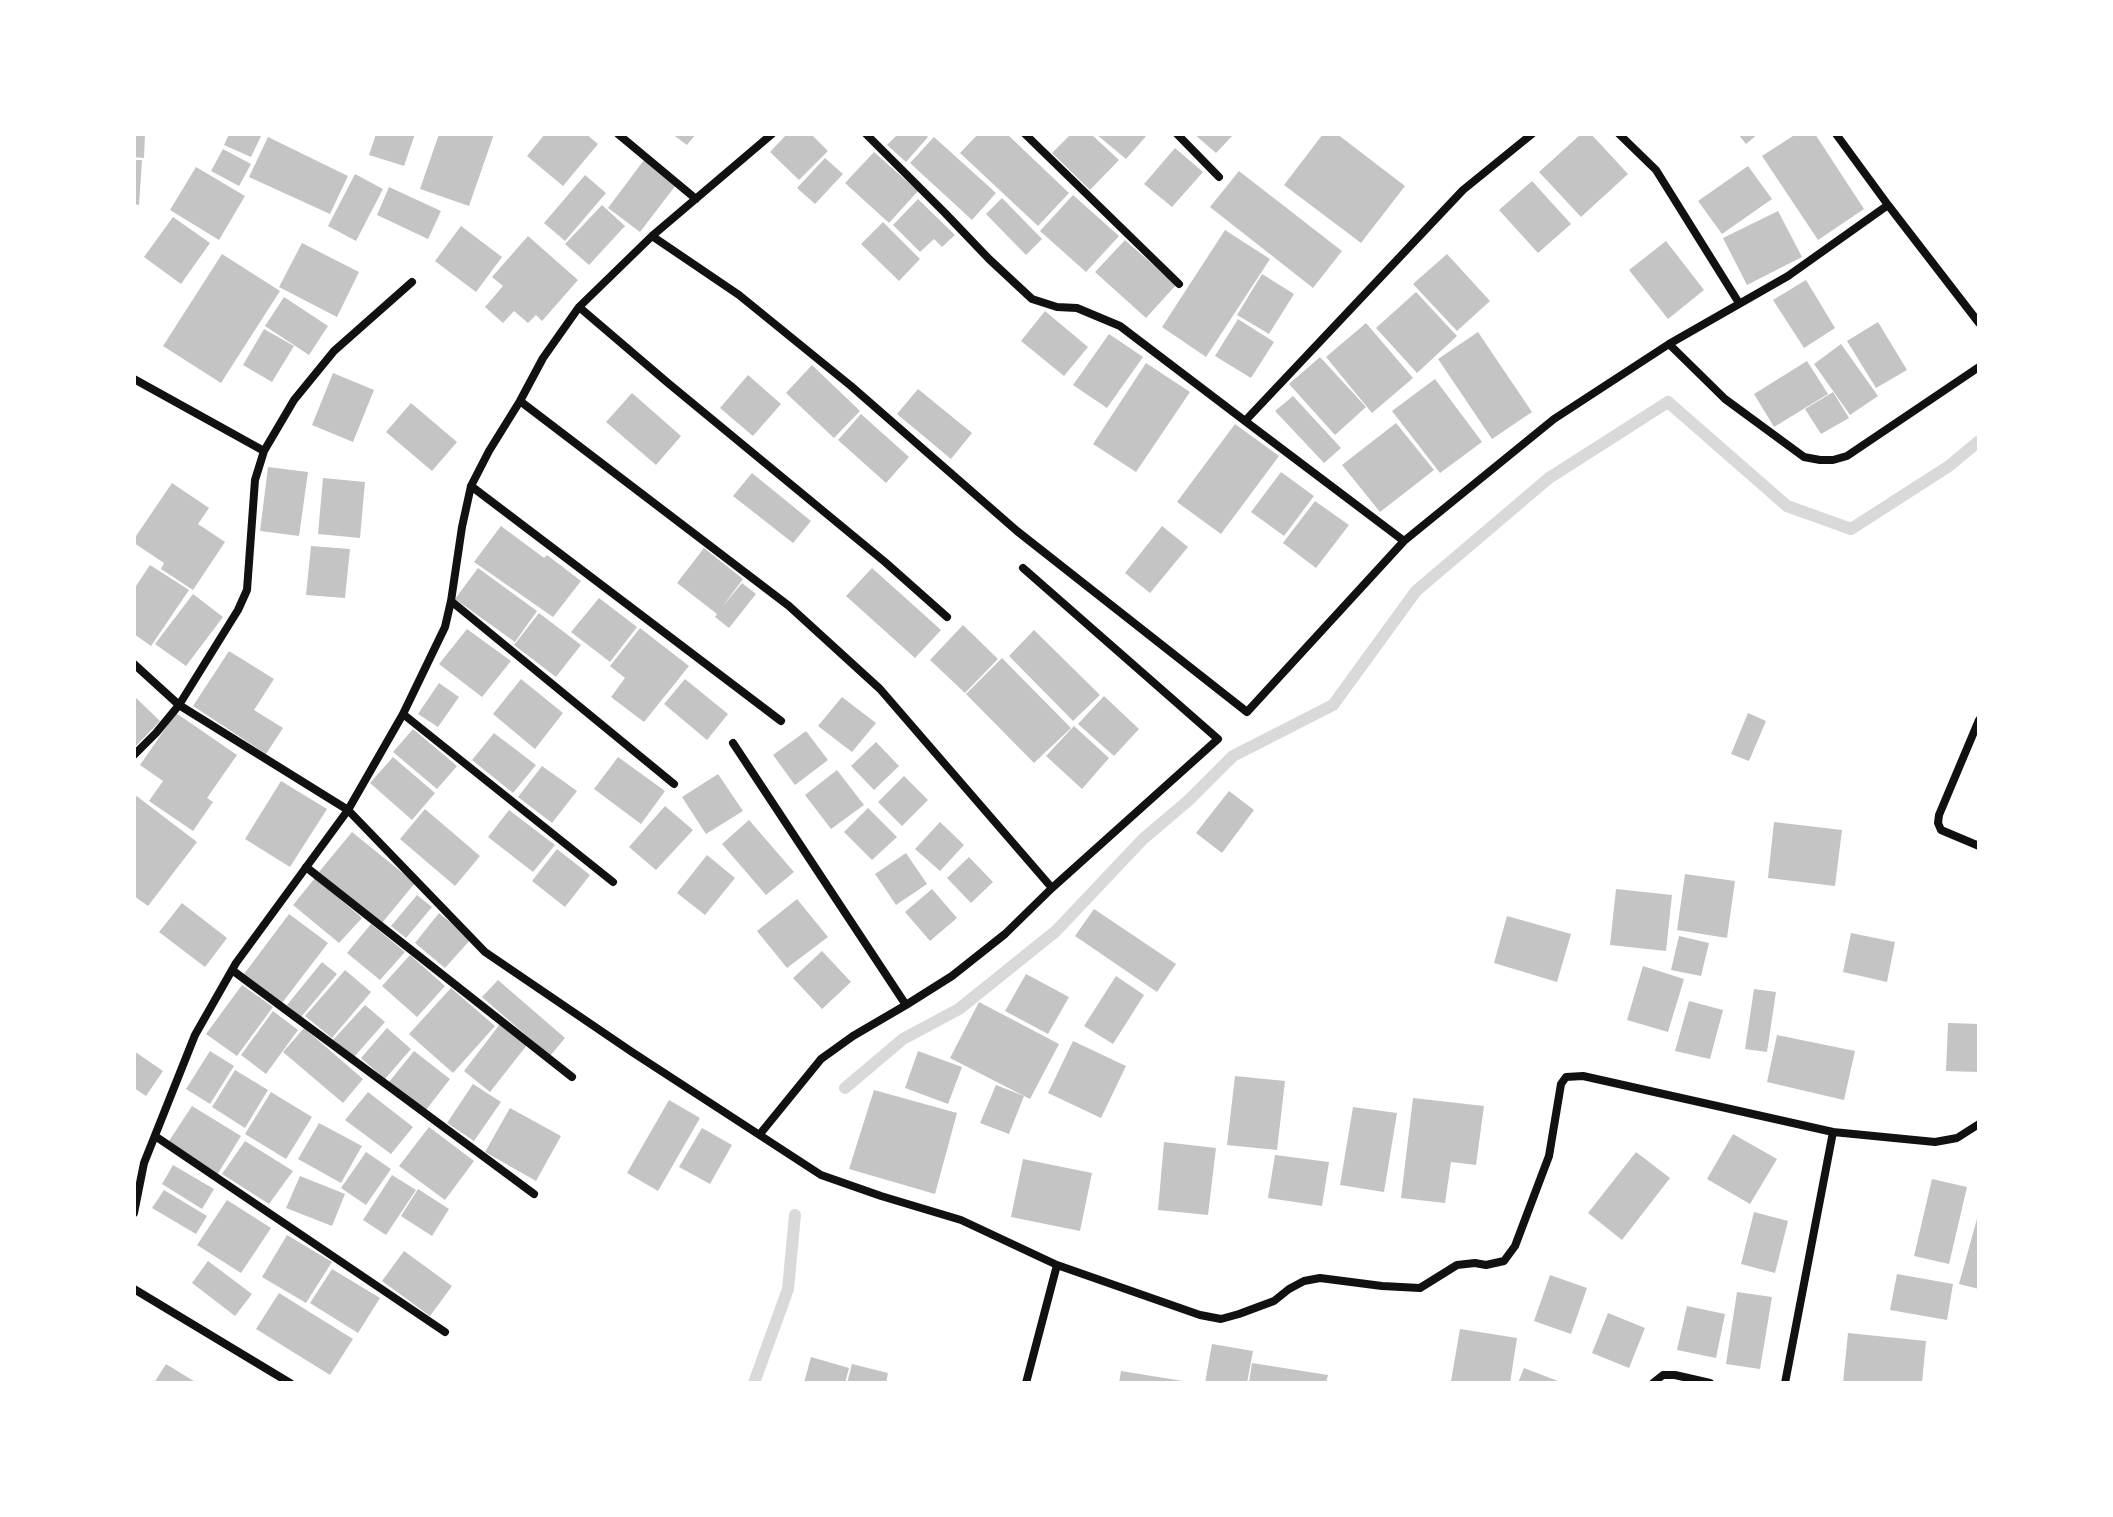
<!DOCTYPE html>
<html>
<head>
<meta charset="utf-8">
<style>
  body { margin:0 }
  #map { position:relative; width:2113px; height:1517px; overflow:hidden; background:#fff; font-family:Ubuntu,sans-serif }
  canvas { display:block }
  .frame { position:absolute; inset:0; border:136px solid #fff; pointer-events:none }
</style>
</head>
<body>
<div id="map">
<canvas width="2113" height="1517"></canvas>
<div class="frame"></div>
</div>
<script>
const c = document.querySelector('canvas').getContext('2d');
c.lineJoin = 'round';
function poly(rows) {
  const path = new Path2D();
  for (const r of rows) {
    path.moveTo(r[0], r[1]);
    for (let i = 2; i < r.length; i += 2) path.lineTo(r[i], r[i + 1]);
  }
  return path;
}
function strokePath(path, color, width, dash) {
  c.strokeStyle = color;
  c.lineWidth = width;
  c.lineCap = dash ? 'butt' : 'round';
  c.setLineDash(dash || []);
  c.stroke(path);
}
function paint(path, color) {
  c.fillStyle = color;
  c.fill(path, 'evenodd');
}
const stream = poly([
  [845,1088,903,1039,959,1009,1056,931,1143,839,1189,800,1233,756,1333,705,1416,591,1549,478,1668,402,1787,506,1851,529,1949,466,1979,441],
  [754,1383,788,1289,795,1215]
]);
const building = poly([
  [134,134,145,134,144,158,134,157],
  [229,134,262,134,251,157,224,145],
  [376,134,415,134,404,166,369,155],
  [439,134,494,134,469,206,420,189],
  [545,134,586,134,598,144,563,186,527,156],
  [672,134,696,134,687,145],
  [787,134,811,134,828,151,799,180,770,152],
  [898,134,924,134,928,137,906,162,887,145],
  [978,134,1007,134,1069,193,1038,226,960,153],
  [1071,134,1091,134,1119,160,1090,190,1052,153],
  [1096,134,1148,134,1126,159],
  [1194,134,1234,134,1216,153],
  [1323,134,1337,134,1405,186,1361,243,1284,185],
  [1581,134,1591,134,1628,174,1581,217,1539,172],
  [1738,134,1758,134,1746,144],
  [1796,134,1815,134,1864,209,1818,240,1762,156],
  [268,137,348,176,330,214,249,177],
  [934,137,996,193,972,220,910,163],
  [1175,148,1203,172,1172,207,1144,184],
  [223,149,251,164,239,186,211,171],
  [874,152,918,191,889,223,845,183],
  [825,158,843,174,815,204,797,188],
  [134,160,142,160,139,205,134,204],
  [644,160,676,185,640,232,608,208],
  [1748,166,1772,199,1722,234,1698,201],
  [196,167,245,196,219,240,170,210],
  [1239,171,1342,251,1313,288,1210,207],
  [355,174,383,189,356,241,328,226],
  [585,175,606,193,565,241,544,223],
  [1532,181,1571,224,1538,253,1499,210],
  [389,187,441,211,428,239,377,215],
  [1073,195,1119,236,1086,272,1040,231],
  [1002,198,1042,239,1026,255,986,214],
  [918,199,955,235,942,247,934,239,920,252,893,225],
  [602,205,625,226,589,265,565,244],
  [1778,211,1802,257,1747,285,1723,238],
  [173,217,210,243,181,284,144,257],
  [883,222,920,259,899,281,861,244],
  [461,226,502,257,476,292,435,261],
  [1225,230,1270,259,1206,357,1162,327],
  [528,236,578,280,542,321,536,315,528,323,514,311,503,323,485,307,503,286,492,277],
  [1125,240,1176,285,1146,318,1095,272],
  [1666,241,1704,290,1668,319,1629,270],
  [302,243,359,272,337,317,279,287],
  [222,254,280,291,221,383,163,346],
  [1447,254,1490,301,1457,331,1413,284],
  [1262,274,1294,294,1269,334,1237,315],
  [1806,280,1835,328,1804,348,1773,300],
  [1416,292,1457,336,1417,373,1376,328],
  [284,297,328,326,309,355,265,326],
  [1045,311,1088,347,1064,376,1021,341],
  [1238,319,1274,342,1251,378,1215,356],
  [1878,322,1907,370,1876,388,1847,341],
  [1366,323,1413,378,1372,413,1326,357],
  [264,329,294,346,272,382,243,365],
  [1478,332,1532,412,1492,439,1438,359],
  [1109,334,1143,357,1107,408,1073,385],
  [1841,344,1878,396,1850,415,1814,364],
  [1320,357,1366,407,1335,435,1289,384],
  [1807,361,1828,394,1774,427,1754,394],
  [1146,363,1190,392,1136,472,1093,444],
  [812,365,860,411,834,438,786,393],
  [333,373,374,390,353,442,312,425],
  [748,375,781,404,753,436,720,408],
  [1435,379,1482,442,1440,473,1392,411],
  [918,389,972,433,951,459,897,414],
  [1833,392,1849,418,1821,434,1805,409],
  [632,393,681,436,656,465,606,422],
  [1293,396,1341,448,1324,463,1275,411],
  [411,403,457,442,432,471,386,432],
  [861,414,909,457,886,483,838,440],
  [1396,423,1434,470,1380,512,1342,465],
  [1235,424,1279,456,1221,534,1177,502],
  [268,467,308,472,299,536,260,531],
  [1281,472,1314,496,1284,536,1251,512],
  [752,473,811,521,793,543,733,496],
  [323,478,365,482,360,538,318,534],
  [172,483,209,508,198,524,225,542,193,590,161,569,164,563,134,543,134,539],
  [1315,501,1349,525,1316,568,1283,543],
  [501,526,544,558,547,555,581,581,553,617,474,562],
  [1162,526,1188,547,1150,593,1125,573],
  [311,546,350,549,345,598,306,595],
  [704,548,743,579,722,607,742,583,756,594,729,628,715,617,717,614,677,583],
  [150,565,189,590,151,646,134,634,134,589],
  [478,568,537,611,515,642,455,599],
  [872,568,941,630,915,658,846,596],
  [193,594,223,617,186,666,155,644],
  [599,598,637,627,610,662,571,632],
  [539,613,581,645,556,677,514,645],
  [963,625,998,659,965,693,930,660],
  [640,628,689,666,644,722,611,697,625,678,610,666],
  [467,629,511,661,482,697,439,664],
  [1034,630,1100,695,1073,721,1009,656],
  [229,651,274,679,254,710,283,728,266,754,193,706],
  [1002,658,1071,728,1034,763,966,694],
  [521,679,563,713,535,749,493,714],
  [685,679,728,714,707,740,664,704],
  [439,683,459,697,438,727,418,714],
  [134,696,160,721,134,748],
  [1104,696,1139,729,1114,756,1078,724],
  [842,697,876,723,852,752,818,726],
  [176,713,237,755,207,798,213,802,193,831,149,801,163,781,140,765],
  [1748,713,1766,721,1749,761,1731,754],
  [1074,726,1109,758,1082,789,1046,756],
  [413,729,457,766,437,789,393,752],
  [806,731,828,760,795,785,773,755],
  [494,733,536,765,513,793,472,760],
  [876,742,899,766,874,790,851,766],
  [393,757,435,793,412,820,370,783],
  [618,757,665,791,641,824,594,789],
  [542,766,577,791,552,823,518,797],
  [837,770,864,805,831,829,805,795],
  [718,774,743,811,706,834,682,797],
  [904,776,928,800,902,826,878,802],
  [281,781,327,809,290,867,245,839],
  [1229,791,1254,810,1222,853,1196,833],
  [134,794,197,842,148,906,134,896],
  [665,806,693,830,656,870,629,847],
  [868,808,897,837,872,860,844,832],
  [425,809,480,856,455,886,400,839],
  [509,810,555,845,533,872,488,837],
  [749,820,794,872,766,895,722,844],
  [940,822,964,845,940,871,915,849],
  [1774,822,1842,830,1835,886,1768,878],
  [352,832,415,883,382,923,319,872],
  [557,849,590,875,565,907,532,881],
  [906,853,927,884,896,905,875,874],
  [707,855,735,878,705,915,677,893],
  [969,857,993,882,971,903,947,878],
  [1685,874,1735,881,1727,938,1677,930],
  [315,878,362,918,339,943,293,905],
  [932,889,957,918,930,941,905,912],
  [1616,889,1672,895,1666,951,1610,945],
  [417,895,432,907,406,938,391,926],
  [797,899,828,937,787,968,757,931],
  [182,903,227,938,205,967,159,932],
  [1094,909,1176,964,1157,992,1075,936],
  [439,913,471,939,445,968,415,943],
  [289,914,328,943,282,1003,244,974],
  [1507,916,1571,934,1557,982,1494,963],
  [371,924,405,952,380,980,347,953],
  [1851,933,1895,942,1887,982,1843,972],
  [1679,936,1709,943,1701,976,1671,970],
  [822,951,851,982,822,1009,793,978],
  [410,955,445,986,417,1017,382,986],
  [322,962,337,974,301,1017,287,1005],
  [1643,966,1684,979,1668,1032,1627,1020],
  [345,970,371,992,332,1038,305,1016],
  [1026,974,1069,997,1048,1034,1005,1011],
  [1116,976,1144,995,1113,1044,1084,1026],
  [498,980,565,1038,550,1056,482,997],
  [242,985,273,1007,237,1056,206,1034],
  [451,988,495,1026,453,1073,409,1034],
  [1754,989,1776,992,1767,1052,1745,1049],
  [1689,1001,1723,1010,1710,1059,1675,1051],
  [979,1002,1059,1044,1030,1099,950,1058],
  [365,1005,385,1022,354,1057,333,1040],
  [273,1011,298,1030,266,1074,241,1055],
  [1948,1023,1979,1024,1979,1072,1946,1071],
  [500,1024,527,1045,490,1092,464,1071],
  [304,1028,363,1079,343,1103,283,1052],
  [387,1028,411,1049,385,1079,361,1058],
  [1777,1035,1855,1051,1844,1100,1767,1082],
  [1073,1041,1126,1066,1101,1118,1048,1093],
  [134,1051,163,1071,146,1096,134,1088],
  [210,1051,234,1066,210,1104,186,1089],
  [414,1051,450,1079,426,1110,389,1082],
  [918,1051,962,1067,948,1104,905,1088],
  [235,1070,268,1090,245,1128,212,1107],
  [1235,1076,1285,1081,1277,1150,1227,1145],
  [473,1084,501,1102,474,1141,447,1123],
  [996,1085,1024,1096,1009,1134,980,1123],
  [874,1090,957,1113,935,1194,849,1169],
  [271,1092,312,1117,286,1159,245,1134],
  [368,1092,413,1127,391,1154,345,1120],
  [1413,1098,1484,1106,1476,1165,1451,1162,1445,1203,1401,1198],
  [669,1100,700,1118,658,1191,627,1173],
  [192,1106,241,1136,217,1175,169,1141],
  [1353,1107,1397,1113,1384,1192,1340,1185],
  [510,1108,561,1136,536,1181,485,1152],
  [319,1123,362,1146,341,1183,298,1159],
  [429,1127,474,1161,445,1200,399,1166],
  [702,1128,732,1145,710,1184,679,1167],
  [1733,1134,1777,1159,1750,1204,1707,1179],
  [245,1141,293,1171,269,1204,222,1174],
  [1164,1142,1216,1148,1208,1215,1158,1210],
  [366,1152,391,1169,366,1205,341,1188],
  [1636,1152,1670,1178,1622,1240,1588,1213],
  [1275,1155,1329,1162,1322,1206,1268,1198],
  [1023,1159,1092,1173,1080,1231,1011,1217],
  [173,1165,214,1189,202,1209,162,1184],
  [392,1175,416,1190,386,1235,363,1220],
  [300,1176,345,1194,332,1226,286,1208],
  [1932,1179,1967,1187,1949,1264,1914,1256],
  [418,1189,449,1209,432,1236,401,1216],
  [164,1190,207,1216,196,1234,152,1208],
  [227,1200,271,1228,241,1273,197,1245],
  [1754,1212,1788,1221,1775,1273,1741,1264],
  [1978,1215,1979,1215,1979,1289,1959,1284],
  [287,1235,332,1262,306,1303,262,1277],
  [404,1251,452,1286,430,1316,382,1281],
  [208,1261,252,1294,235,1316,192,1283],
  [332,1269,380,1298,358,1333,310,1303],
  [1897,1274,1953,1284,1947,1320,1890,1310],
  [1550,1275,1587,1288,1571,1334,1534,1321],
  [1737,1292,1772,1297,1760,1369,1726,1364],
  [279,1293,353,1339,330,1375,256,1329],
  [1687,1306,1725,1314,1716,1358,1677,1350],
  [1608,1313,1645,1328,1629,1368,1592,1353],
  [1460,1329,1517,1338,1510,1383,1465,1383,1451,1381],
  [1848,1333,1926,1341,1922,1383,1843,1383],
  [1212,1344,1253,1351,1247,1383,1205,1383],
  [811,1357,849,1368,845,1383,804,1383],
  [1252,1363,1328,1375,1326,1383,1249,1383],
  [166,1364,197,1383,154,1383],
  [852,1364,888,1373,886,1383,847,1383],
  [1524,1368,1563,1383,1518,1383],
  [1121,1371,1183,1381,1183,1383,1119,1383]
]);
const minor = poly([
  [618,134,696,199],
  [866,134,945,213,989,259,1032,299,1057,307,1077,308,1120,326,1245,421],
  [1025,134,1179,284],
  [1177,134,1219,177],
  [1619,134,1656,170,1739,303],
  [1836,134,1888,205],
  [652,236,739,295,851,386,1017,531,1247,712,1404,541,1554,419,1669,344,1788,276,1888,205,1979,323],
  [579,307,668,383,885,562,947,617],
  [1669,344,1725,399,1804,457,1820,460,1833,460,1847,456,1979,367],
  [134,379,264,451],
  [520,401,789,606,880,689,1052,888],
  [471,486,781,721],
  [1404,541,1245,421,1463,190,1532,134],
  [451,601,674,784],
  [134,664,179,705,348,810,485,952,632,1052,821,1175,881,1196,961,1220,1057,1265,1200,1315,1221,1319,1239,1314,1274,1301,1289,1289,1304,1281,1320,1278,1382,1286,1420,1288,1457,1265,1475,1263,1486,1265,1504,1261,1515,1246,1549,1156,1561,1084,1566,1077,1583,1076,1833,1132],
  [403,714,613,882],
  [1979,720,1939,815,1938,823,1941,830,1979,846],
  [733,743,906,1005,952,976,1005,934,1052,888,1218,739,1023,568],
  [134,755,156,733,179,705,238,610,247,590,255,480,264,451,294,400,334,351,412,282],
  [306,867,572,1077],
  [232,970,534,1194],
  [760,1134,821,1059,853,1036,906,1005],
  [155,1136,445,1332],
  [134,1213,144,1163,195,1035,236,963,348,810,403,714,445,627,451,601,462,527,471,486,489,451,520,401,543,358,579,307,652,236,772,134],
  [134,1289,290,1383],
  [1026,1383,1057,1265],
  [1653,1383,1663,1375,1675,1375,1710,1383],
  [1785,1383,1833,1132,1935,1142,1957,1138,1979,1124]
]);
strokePath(stream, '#d9d9d9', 12);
paint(building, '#c4c4c4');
strokePath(minor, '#111', 8);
</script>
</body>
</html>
